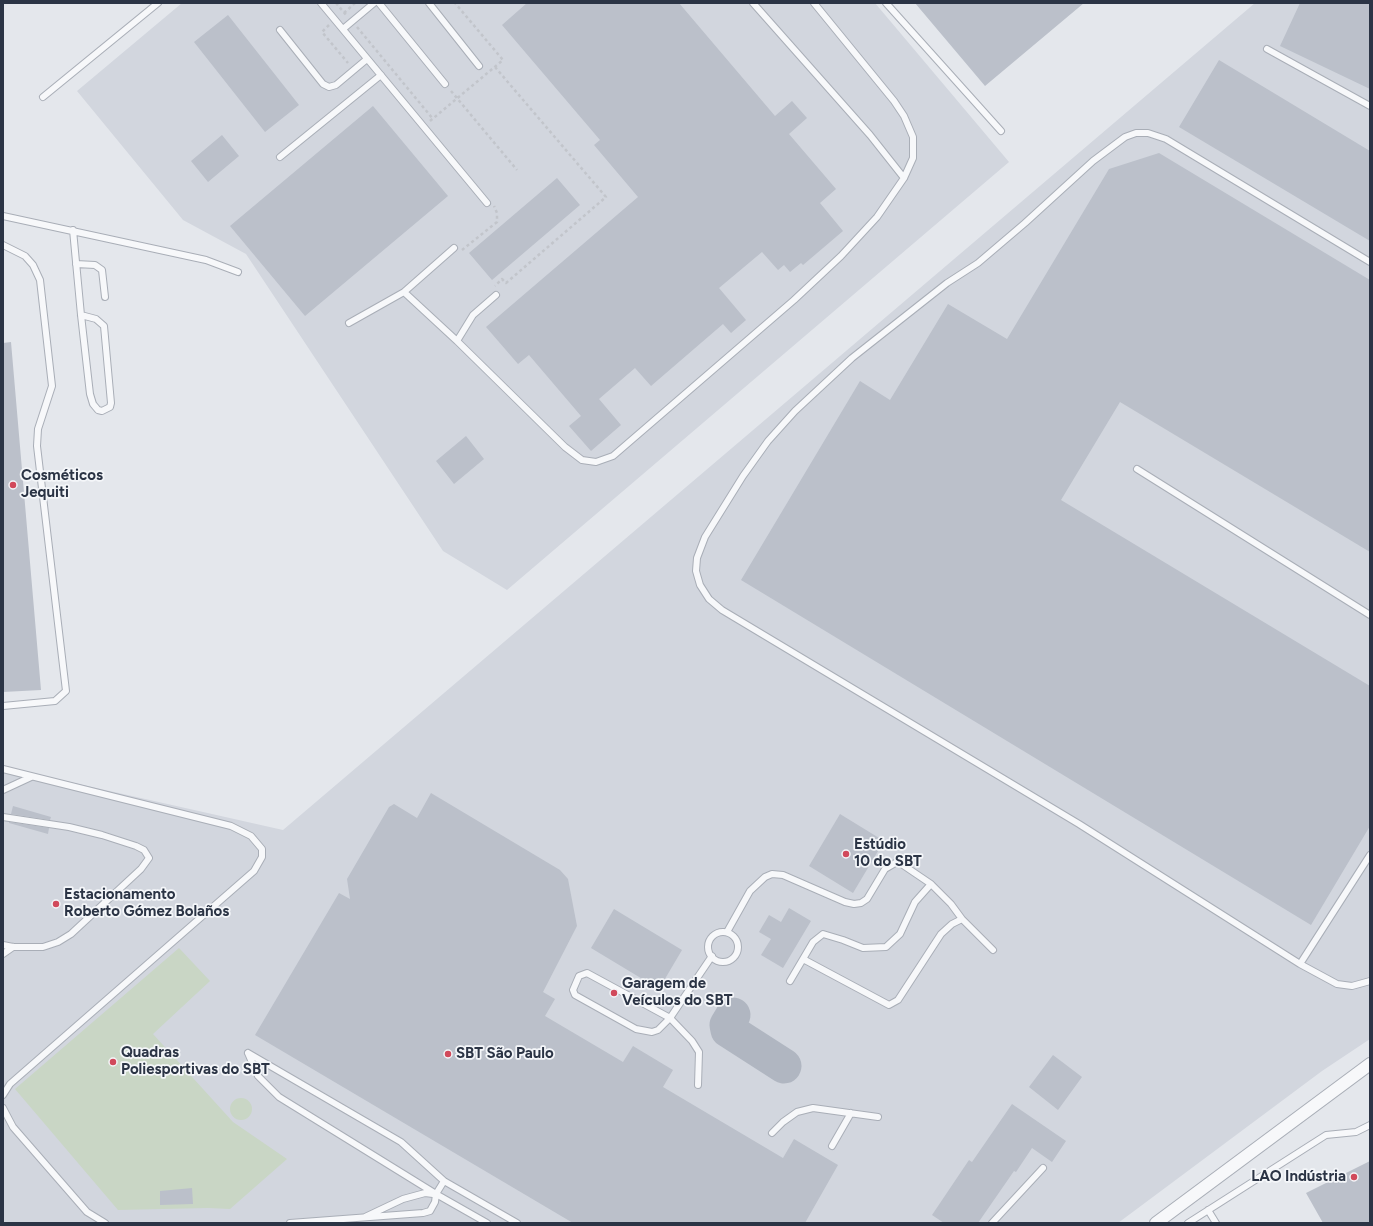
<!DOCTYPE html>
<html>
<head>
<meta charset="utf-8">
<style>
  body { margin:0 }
  #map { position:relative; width:1373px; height:1226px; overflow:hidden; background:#e4e7ec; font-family:Figtree,sans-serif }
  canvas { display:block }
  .frame { position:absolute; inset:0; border:4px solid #2b3445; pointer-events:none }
</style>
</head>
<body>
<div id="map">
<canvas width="1373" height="1226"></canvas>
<div class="frame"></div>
</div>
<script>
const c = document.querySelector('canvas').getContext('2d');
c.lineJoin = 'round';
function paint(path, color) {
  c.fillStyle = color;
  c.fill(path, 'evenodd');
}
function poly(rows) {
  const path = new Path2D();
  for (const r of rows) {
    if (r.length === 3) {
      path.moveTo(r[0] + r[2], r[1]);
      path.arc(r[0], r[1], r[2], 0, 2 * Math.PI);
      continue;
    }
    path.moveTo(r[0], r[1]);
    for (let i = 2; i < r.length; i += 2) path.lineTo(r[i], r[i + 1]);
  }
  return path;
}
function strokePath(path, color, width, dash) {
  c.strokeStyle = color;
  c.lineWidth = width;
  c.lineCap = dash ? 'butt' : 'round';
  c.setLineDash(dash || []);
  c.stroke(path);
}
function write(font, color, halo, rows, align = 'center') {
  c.font = font + ' Figtree,sans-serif';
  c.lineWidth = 3.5;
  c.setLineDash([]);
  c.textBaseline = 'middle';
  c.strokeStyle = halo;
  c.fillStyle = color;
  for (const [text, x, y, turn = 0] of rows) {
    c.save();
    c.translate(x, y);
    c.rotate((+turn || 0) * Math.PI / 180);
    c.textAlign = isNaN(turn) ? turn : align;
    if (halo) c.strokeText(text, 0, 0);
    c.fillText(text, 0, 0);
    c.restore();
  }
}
const built = poly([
  [182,3,875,3,1009,162,507,590,443,551,246,254,183,220,77,91],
  [1255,3,1370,3,1370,1039,1322,1071,1118,1223,3,1223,3,767,283,830]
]);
const green = poly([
  [179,948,210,981,153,1034,233,1122,287,1159,230,1209,208,1208,118,1210,15,1089],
  [241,1109,11]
]);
const taxiway = poly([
  [733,1015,727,1025,728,1030,784,1066]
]);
const building = poly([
  [527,3,679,3,775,116,792,101,807,118,789,134,836,189,820,203,843,231,803,265,801,263,790,272,784,265,778,270,762,252,719,288,746,320,731,333,723,324,651,386,635,368,599,399,621,425,591,451,569,426,581,416,529,355,518,364,486,327,638,197,594,145,600,140,502,25],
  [915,3,1084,3,985,86],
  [1300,3,1370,3,1370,89,1280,46],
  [228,15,299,105,265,132,194,42],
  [1219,60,1370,151,1370,241,1179,127],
  [373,106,448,196,305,316,230,226],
  [222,135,239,156,208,182,191,161],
  [1159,153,1370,280,1370,552,1120,402,1061,500,1370,686,1370,826,1311,925,741,580,860,381,890,400,948,304,1007,339,1109,169],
  [557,178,580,205,492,280,469,253],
  [11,342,41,690,3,692,3,343],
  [466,436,484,459,454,484,436,461],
  [431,793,560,870,568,879,577,926,543,992,555,999,545,1016,623,1062,633,1046,673,1070,663,1087,783,1158,794,1139,838,1165,805,1223,573,1223,255,1035,339,893,350,899,347,879,389,807,394,804,417,818],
  [13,806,51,817,50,820,11,814],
  [840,814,884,841,853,893,809,866],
  [9,822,49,828,48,834,9,823],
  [789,908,811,921,783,968,761,955,771,939,759,932,769,915,781,922],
  [614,909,682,950,659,989,591,948],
  [1053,1055,1082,1077,1058,1110,1029,1087],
  [1012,1104,1066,1141,1052,1162,1032,1148,1016,1172,1014,1171,978,1223,944,1223,932,1215,969,1160,972,1162],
  [1370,1161,1370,1223,1323,1223,1306,1193],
  [192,1188,193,1204,160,1205,160,1191]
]);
const path = poly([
  [336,3,347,16],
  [344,13,355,3],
  [329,25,322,32,348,63],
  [357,27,433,119],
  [495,67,606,197,506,283,502,279,495,286],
  [451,91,517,170],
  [430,121,503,60,455,3],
  [462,250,497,222,497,213,494,206]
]);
const service = poly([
  [321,3,487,203],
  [379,3,445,84],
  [429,3,479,66],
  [753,3,870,135,904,178],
  [886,3,1001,131],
  [343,29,374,3],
  [280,30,323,84,329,87,336,85,367,59],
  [1267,49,1370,106],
  [43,97,158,3],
  [280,157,381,75],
  [3,216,206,260,238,272],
  [73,230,81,315,90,394,93,404,98,410,102,411,110,407,111,403,104,326,96,319,81,315],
  [3,245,25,256,33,265,40,280,52,386,38,429,37,446,66,691,55,701,3,706],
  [1370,262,1166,139,1148,133,1136,133,1125,137,1093,161,1025,223,978,263,947,283,852,358,795,411,768,441,743,476,705,537,697,558,696,571,700,585,709,599,722,610,1079,824,1300,964,1337,984,1352,986,1370,981],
  [76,264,95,265,102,270,105,297],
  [404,292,457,341,565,447,582,460,596,462,613,456,794,300,841,256,877,217,904,178,913,158,913,137,904,116,894,101,814,3],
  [349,323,404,292,454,248],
  [457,341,473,315,496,295],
  [1137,469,1370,615],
  [3,769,231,826,251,836,262,849,262,857,254,871,10,1084,3,1095],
  [3,790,31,777],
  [3,817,69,827,102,835,136,846,144,850,149,858,141,869,71,934,58,942,43,947,13,947,3,945],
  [727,932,750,891,765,877,772,874,783,875,845,902,854,904,861,903,867,899,885,869,897,862,900,863,931,884],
  [723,947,15],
  [3,954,13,947],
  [803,959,889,1005,898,1000,941,934,952,924,962,919,993,950],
  [1300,964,1370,855],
  [790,981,813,942,823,934,843,940,863,948,886,947,900,934,915,902,931,884,951,904,962,919],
  [248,1053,401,1142,444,1181,517,1223],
  [248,1053,258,1076,279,1097,436,1194,487,1223],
  [698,1085,699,1052,692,1041,670,1018,587,973,579,976,573,990,575,995,636,1029,652,1032,658,1030,670,1018,712,956],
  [3,1108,13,1127,87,1212,105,1223],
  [772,1133,783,1122,797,1112,813,1108,878,1117],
  [832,1146,851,1113],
  [1208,1210,1216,1223],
  [365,1217,403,1199,425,1193,433,1194],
  [290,1223,423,1213,430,1211,435,1202,436,1194,444,1181],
  [992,1223,1043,1168],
  [1188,1223,1326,1135,1356,1132,1370,1125]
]);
const minor = poly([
  [1156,1223,1370,1064]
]);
const markers = [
  [13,485,4,"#d1495b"],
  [846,854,4,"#d1495b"],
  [56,904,4,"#d1495b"],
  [614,993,4,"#d1495b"],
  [448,1054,4,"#d1495b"],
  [113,1062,4,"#d1495b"],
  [1354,1177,4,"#d1495b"]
];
const poiNames = [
  ["Cosméticos",21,476],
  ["Jequiti",21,493],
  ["Estúdio",854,845],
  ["10 do SBT",854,862],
  ["Estacionamento",64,895],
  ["Roberto Gómez Bolaños",64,912],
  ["Garagem de",622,984],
  ["Veículos do SBT",622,1001],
  ["Quadras",121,1053],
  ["Poliesportivas do SBT",121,1070],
  ["SBT São Paulo",456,1054],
  ["LAO Indústria",1346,1177,"right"]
];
paint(built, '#d2d6de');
paint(green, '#c9d6c5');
strokePath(taxiway, '#b0b6c1', 35);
paint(building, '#bbc0ca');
strokePath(service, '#a9aeb7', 8);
strokePath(minor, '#a9aeb7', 14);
strokePath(path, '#c2c5cb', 2.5, [3, 3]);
strokePath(service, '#f7f8fa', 6);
strokePath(minor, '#f7f8fa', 12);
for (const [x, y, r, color] of markers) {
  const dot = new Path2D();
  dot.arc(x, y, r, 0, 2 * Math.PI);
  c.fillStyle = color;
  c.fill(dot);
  strokePath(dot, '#f4f6f9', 1.5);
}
write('bold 15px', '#2b3445', '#f4f6f9', poiNames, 'left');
</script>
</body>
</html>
